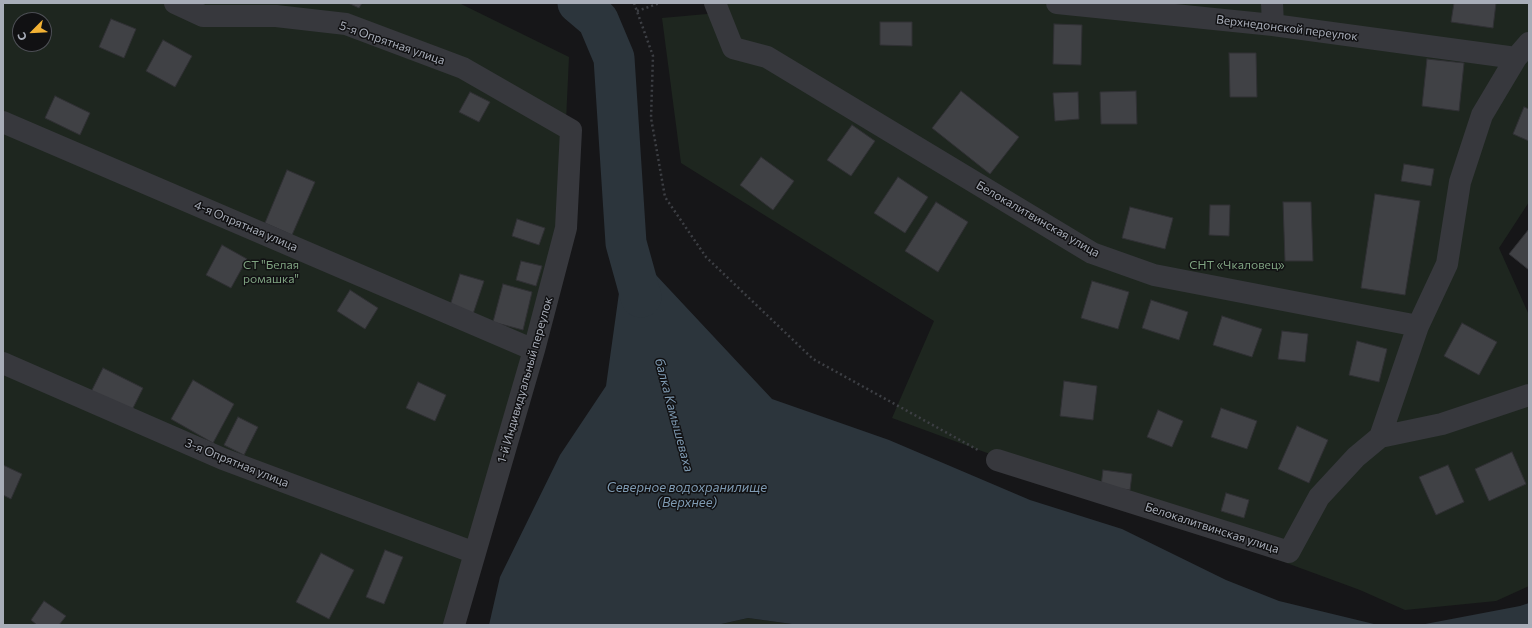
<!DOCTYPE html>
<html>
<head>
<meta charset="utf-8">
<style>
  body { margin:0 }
  #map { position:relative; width:1532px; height:628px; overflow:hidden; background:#161618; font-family:Commissioner,sans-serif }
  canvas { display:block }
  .frame { position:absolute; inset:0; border:4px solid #a8adb8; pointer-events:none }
  .north { position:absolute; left:12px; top:12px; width:40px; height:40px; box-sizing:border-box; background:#111113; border:1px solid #4d4f55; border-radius:50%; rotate:246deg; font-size:11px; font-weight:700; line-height:16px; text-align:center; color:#a8adb8 }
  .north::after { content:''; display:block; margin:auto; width:14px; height:18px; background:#f2b134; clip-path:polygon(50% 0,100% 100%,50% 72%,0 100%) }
</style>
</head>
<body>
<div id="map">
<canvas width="1532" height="628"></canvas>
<div class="frame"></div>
<div class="north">С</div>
</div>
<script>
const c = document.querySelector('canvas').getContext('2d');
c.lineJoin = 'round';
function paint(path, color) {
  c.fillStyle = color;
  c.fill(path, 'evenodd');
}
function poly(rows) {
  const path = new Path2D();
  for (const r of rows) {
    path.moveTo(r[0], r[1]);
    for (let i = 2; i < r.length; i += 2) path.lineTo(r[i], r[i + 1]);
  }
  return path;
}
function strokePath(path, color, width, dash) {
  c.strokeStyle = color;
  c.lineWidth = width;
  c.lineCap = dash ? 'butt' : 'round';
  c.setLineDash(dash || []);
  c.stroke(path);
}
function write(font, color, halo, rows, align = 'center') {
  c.font = font + ' Commissioner,sans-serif';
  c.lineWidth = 3;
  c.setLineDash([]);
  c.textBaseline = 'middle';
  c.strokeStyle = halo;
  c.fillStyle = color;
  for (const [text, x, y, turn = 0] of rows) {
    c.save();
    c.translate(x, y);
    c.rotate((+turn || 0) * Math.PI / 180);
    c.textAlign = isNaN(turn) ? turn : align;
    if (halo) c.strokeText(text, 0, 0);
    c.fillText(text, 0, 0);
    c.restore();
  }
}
const green = poly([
  [3,3,459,3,569,57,561,228,445,625,3,625],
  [20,20,44,20,44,44,20,44],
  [714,3,1529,3,1529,202,1499,248,1529,315,1529,586,1496,601,1405,610,1360,590,892,418,934,321,681,163,662,18,718,13],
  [748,618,799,625,717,625]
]);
const water = poly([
  [626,243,772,399,889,440,1030,500,1122,529,1226,580,1279,601,1378,625,799,625,748,618,717,625,489,625,500,577,560,455,606,386],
  [1529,603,1529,625,1420,625,1520,606]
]);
const river = poly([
  [578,3,598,20,614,58,626,243,641,297]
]);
const building = poly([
  [348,3,362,3,359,8,348,3],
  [1454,3,1496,3,1493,28,1451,22,1454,3],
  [111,19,136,29,124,58,99,47,111,19],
  [880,22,912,22,912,46,880,45,880,22],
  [1054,24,1082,25,1081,65,1053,64,1054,24],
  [163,40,192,56,175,87,146,71,163,40],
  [1229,53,1256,53,1257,97,1230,97,1229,53],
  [1427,59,1464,63,1459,111,1422,106,1427,59],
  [961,91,1019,137,990,174,932,128,961,91],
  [1136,91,1137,124,1101,124,1100,92,1136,91],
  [470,92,490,102,479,122,459,112,470,92],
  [1078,92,1079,119,1055,121,1053,93,1078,92],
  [55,96,90,113,80,135,45,118,55,96],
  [1524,107,1529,109,1529,141,1513,134,1524,107],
  [852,125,875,141,851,176,827,160,852,125],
  [761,157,794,181,773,210,740,185,761,157],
  [1404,164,1434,169,1431,186,1401,181,1404,164],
  [287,170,315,182,292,235,265,223,287,170],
  [898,177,928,197,905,233,874,213,898,177],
  [1375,194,1420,201,1405,295,1361,288,1375,194],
  [936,202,968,222,938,272,905,251,936,202],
  [1283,202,1311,202,1313,261,1285,261,1283,202],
  [1210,205,1230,205,1229,236,1209,235,1210,205],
  [1130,207,1173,218,1165,249,1122,238,1130,207],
  [517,219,545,228,539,245,512,236,517,219],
  [1529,229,1529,270,1509,254,1529,229],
  [222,245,247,259,231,288,206,275,222,245],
  [521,261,542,266,536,286,516,280,521,261],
  [460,274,484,281,472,317,449,309,460,274],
  [1092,281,1129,292,1118,329,1081,318,1092,281],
  [503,284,532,292,523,330,493,322,503,284],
  [350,290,378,308,365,329,337,311,350,290],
  [1151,300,1188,312,1179,340,1142,328,1151,300],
  [1222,316,1262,329,1252,357,1213,345,1222,316],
  [1462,323,1497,342,1479,375,1444,356,1462,323],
  [1282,331,1308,334,1305,362,1278,359,1282,331],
  [1357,341,1387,349,1379,382,1349,375,1357,341],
  [103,368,143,388,131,412,91,392,103,368],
  [193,380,234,404,213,443,171,419,193,380],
  [1064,381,1097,386,1093,420,1060,416,1064,381],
  [418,382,446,395,435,421,406,408,418,382],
  [1221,408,1257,421,1247,449,1211,437,1221,408],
  [1158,410,1183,421,1172,447,1147,437,1158,410],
  [238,417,258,427,244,455,224,445,238,417],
  [1297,426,1328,440,1309,483,1278,469,1297,426],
  [1512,452,1526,484,1489,501,1475,469,1512,452],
  [3,465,22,474,11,499,3,495,3,465],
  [1448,465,1464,502,1436,515,1419,477,1448,465],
  [1103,470,1132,474,1130,490,1101,486,1103,470],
  [1226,493,1249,500,1244,518,1221,511,1226,493],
  [385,550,403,557,384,604,366,597,385,550],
  [321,553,354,570,329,619,296,602,321,553],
  [44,601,66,616,59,625,37,625,31,620,44,601]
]);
const path = poly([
  [634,3,653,56,651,118,665,197,706,257,813,359,978,450],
  [637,11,660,3]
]);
const street = poly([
  [175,3,203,16,276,16,346,24,463,68,571,130,566,228,534,350,454,625],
  [715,3,733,48,767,57,1092,253,1154,275,1418,326],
  [1057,3,1273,25,1516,58],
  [1272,3,1273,25],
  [3,122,534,350],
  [3,363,223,459,475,553],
  [1380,437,1442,424,1529,395],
  [997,460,1289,552,1319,497,1356,457,1380,437,1418,326,1447,264,1460,182,1482,115,1516,58,1529,43]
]);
const streetNames = [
  ["Верхнедонской переулок",1287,28,7],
  ["5-я Опрятная улица",392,43,19],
  ["Белокалитвинская улица",1038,219,30],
  ["4-я Опрятная улица",246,226,23],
  ["1-й Индивидуальный переулок",525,380,-74],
  ["3-я Опрятная улица",237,463,22],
  ["Белокалитвинская улица",1212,528,18]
];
const parkNames = [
  ["СТ \"Белая",271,265],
  ["ромашка\"",271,279],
  ["СНТ «Чкаловец»",1237,265]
];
const waterNames = [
  ["балка Камышеваха",674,415,75],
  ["Северное водохранилище",687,488],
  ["(Верхнее)",687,503]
];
paint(green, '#1e261f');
paint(water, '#2c353c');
strokePath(river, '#2c353c', 41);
paint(building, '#404145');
strokePath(building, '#303034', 1);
strokePath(path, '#3d3f44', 2.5, [2, 3]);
strokePath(street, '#37383d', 22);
write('12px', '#a8adb8', '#111113', streetNames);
write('12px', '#7fa381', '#111113', parkNames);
write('italic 13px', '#7f9bb3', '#111113', waterNames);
</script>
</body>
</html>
